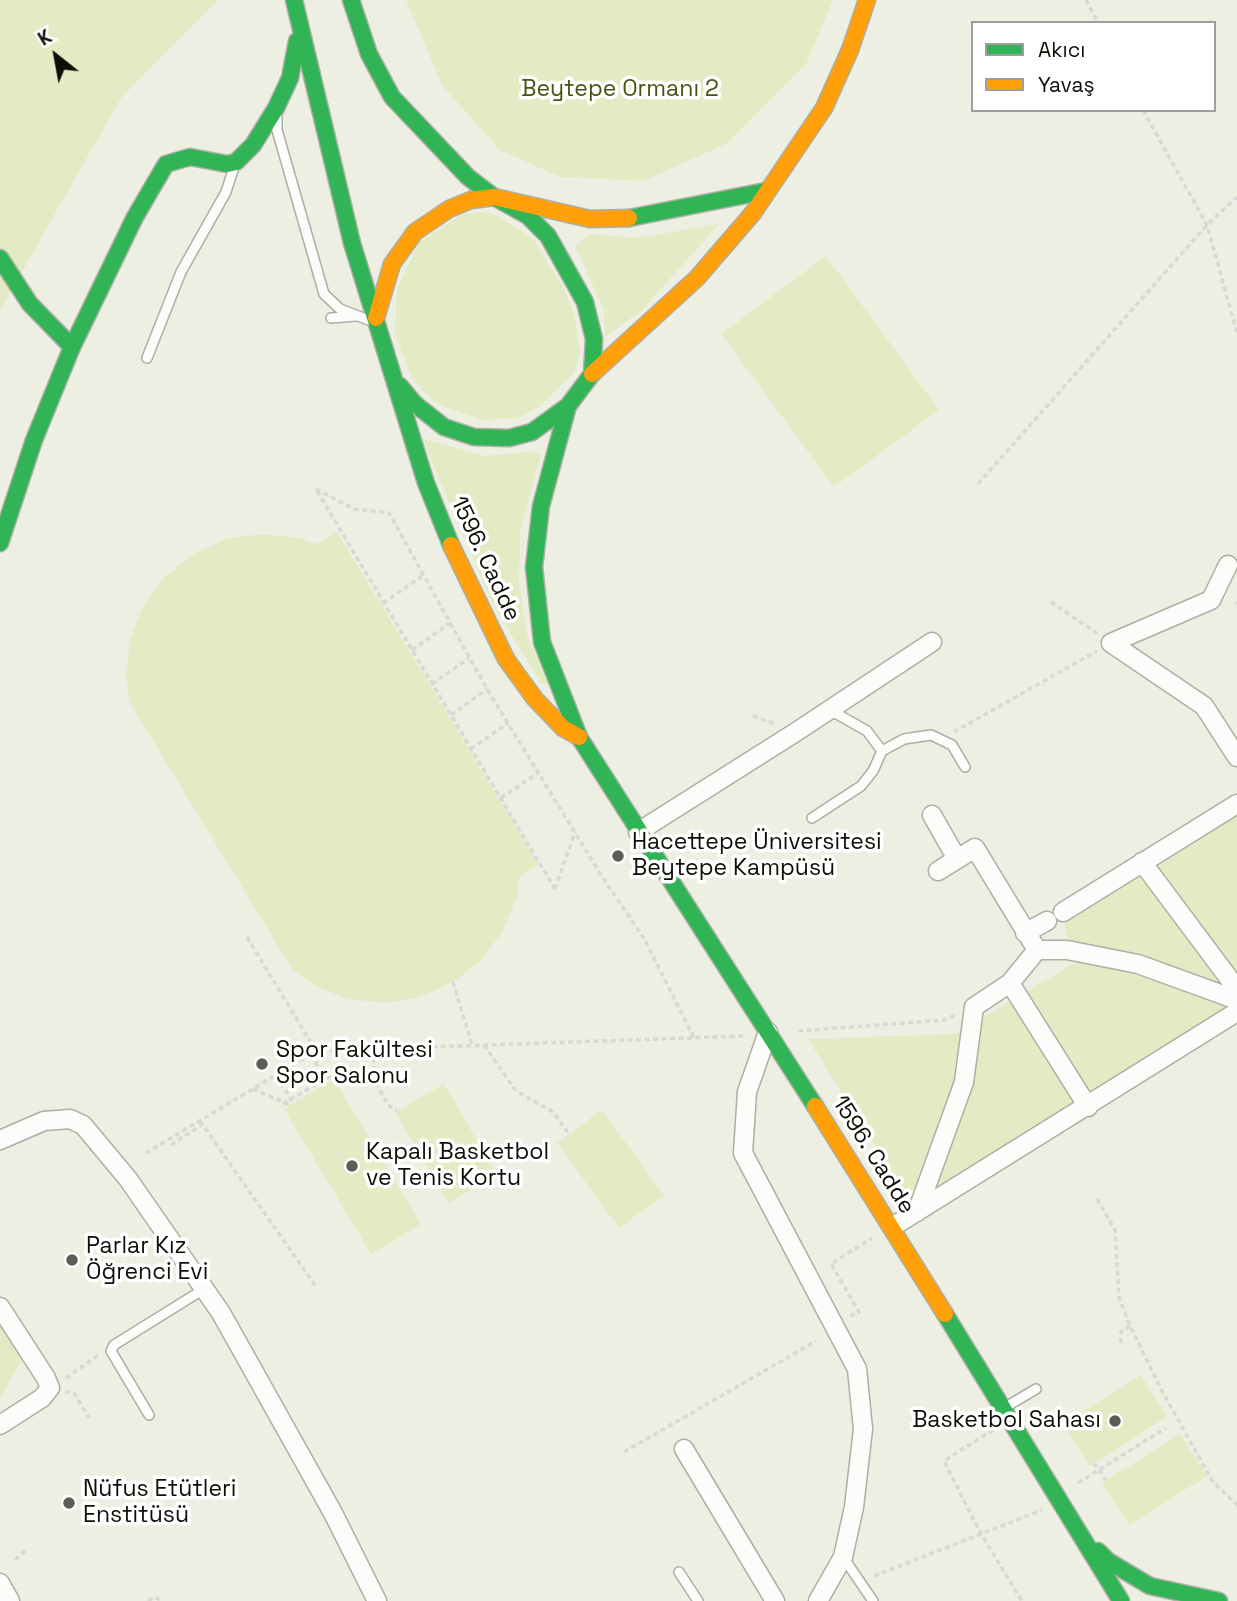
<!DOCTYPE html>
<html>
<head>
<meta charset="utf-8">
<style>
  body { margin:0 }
  #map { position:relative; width:1237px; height:1601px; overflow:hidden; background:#ecefe2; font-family:"Space Grotesk",sans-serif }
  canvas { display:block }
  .legend { position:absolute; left:971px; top:21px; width:245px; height:91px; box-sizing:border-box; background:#fff; border:2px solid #9e9f9c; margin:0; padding:9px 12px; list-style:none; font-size:21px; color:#0d0f07 }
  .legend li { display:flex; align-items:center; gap:14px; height:35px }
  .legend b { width:35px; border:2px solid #9e9f9c }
  .north { position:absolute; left:21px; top:21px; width:70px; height:70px; -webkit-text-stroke:5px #fff; paint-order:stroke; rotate:329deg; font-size:19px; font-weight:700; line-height:28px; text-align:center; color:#0d0f07 }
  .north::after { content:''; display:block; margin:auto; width:24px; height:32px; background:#0d0f07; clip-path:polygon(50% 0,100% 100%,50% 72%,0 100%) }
</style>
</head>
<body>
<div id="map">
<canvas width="1237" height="1601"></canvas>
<ul class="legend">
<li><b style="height:9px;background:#30b455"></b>Akıcı</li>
<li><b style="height:9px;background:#ff9f0a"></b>Yavaş</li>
</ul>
<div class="north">K</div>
</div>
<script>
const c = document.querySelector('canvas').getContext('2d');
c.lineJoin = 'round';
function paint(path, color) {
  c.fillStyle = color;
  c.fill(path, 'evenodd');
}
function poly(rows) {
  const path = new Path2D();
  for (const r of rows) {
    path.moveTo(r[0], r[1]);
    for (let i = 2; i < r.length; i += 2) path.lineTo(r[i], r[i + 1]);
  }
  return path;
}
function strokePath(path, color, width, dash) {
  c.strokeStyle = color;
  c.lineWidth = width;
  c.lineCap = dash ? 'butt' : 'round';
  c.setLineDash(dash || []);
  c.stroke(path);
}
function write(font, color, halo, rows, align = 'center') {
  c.font = font + ' "Space Grotesk",sans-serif';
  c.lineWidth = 7;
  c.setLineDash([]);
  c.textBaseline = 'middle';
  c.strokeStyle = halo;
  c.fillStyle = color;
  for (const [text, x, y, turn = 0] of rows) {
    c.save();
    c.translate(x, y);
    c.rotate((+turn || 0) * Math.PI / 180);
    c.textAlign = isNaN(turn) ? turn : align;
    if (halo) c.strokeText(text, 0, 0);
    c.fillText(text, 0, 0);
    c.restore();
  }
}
const green = poly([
  [0,0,218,0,121,98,0,310],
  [406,0,833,0,806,64,728,143,643,181,561,177,500,150,442,85],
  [485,212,501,217,533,239,564,288,575,318,580,355,574,373,537,408,517,418,483,420,442,406,425,393,412,378,395,334,397,289,419,243,462,214],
  [719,224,642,310,605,337,604,310,575,246,589,234,637,238],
  [826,256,939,410,834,487,721,334],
  [422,438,484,456,529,452,541,455,520,532,519,583,527,635,548,684,542,685,492,603],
  [337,532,539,865,519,877,517,897,503,930,482,960,453,982,420,997,385,1003,348,999,315,986,292,969,130,703,126,676,130,640,143,606,165,577,193,554,226,539,262,534,298,538,316,544],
  [1237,816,1237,993,1229,1011,944,1185,925,1191,903,1190,808,1039,956,1034,1076,962,1064,924],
  [334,1079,421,1224,371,1254,284,1109],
  [444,1084,497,1175,449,1203,395,1112],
  [602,1110,664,1195,619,1228,557,1143],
  [0,1324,22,1359,0,1399],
  [1141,1375,1167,1417,1089,1466,1063,1424],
  [1180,1434,1207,1476,1129,1525,1102,1483]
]);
const path = poly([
  [1086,0,1098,23],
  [1143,110,1207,225,1237,333],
  [978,484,1207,225,1237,197],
  [316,489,354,509,389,513,487,689,601,875,645,940,694,1038],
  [317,491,555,889],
  [1051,602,1098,634],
  [383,603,424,575],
  [1236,604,1237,602],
  [412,650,450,623],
  [432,684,469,658],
  [451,715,487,689],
  [753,716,775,724],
  [954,732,1097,651],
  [471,749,508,723],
  [501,798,538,773],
  [555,889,575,832],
  [247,937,316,1051],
  [453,982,472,1045],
  [798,1031,944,1020,956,1015],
  [484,1045,516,1091,553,1112,569,1134],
  [373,1049,375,1081,388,1105,397,1111],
  [311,1054,325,1079],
  [277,1075,291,1100,297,1101],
  [253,1089,291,1105],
  [283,1104,332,1075],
  [200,1121,317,1288],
  [171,1145,203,1124],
  [146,1153,316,1051,743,1036],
  [1097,1199,1115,1230,1119,1297,1130,1326,1162,1391,1213,1482,1237,1505],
  [850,1316,859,1312,831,1264,872,1238],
  [1121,1343,1121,1332,1130,1326],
  [66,1378,100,1354],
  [65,1392,74,1393,89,1418],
  [993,1430,944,1461,980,1532,1022,1601],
  [624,1452,816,1341],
  [1094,1463,1106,1480],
  [1078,1483,1166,1428],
  [15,1560,26,1550],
  [874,1576,1042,1510],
  [148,1601,154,1597,163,1601]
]);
const lane = poly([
  [277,117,277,130,324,294,340,309,374,322],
  [331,318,356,316],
  [147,358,181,272,226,192,234,167],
  [830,710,867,731,882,751,904,739,931,735,952,745,965,767],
  [812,818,861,786,873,771,882,751],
  [1004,1408,1036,1389],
  [149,1415,111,1351,114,1345,204,1289],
  [843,1557,873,1601],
  [679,1572,698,1601]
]);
const street = poly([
  [1111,643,1204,706,1237,757],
  [1111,643,1211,600,1228,565],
  [932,815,957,859],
  [638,832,796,732,932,642],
  [1142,862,1237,989],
  [938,871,975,848,1037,950],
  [1063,912,1237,804],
  [1025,933,1047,921],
  [1037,950,1067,950,1138,964,1237,1000],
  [1010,983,1088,1107],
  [768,1032,747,1092,743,1153,857,1369,863,1429,854,1507,843,1557,818,1601],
  [0,1140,44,1121,70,1119,83,1125,128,1179,221,1313,333,1513,377,1601],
  [917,1212,964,1082,974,1007,1010,983,1037,950],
  [892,1227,1237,1012],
  [0,1307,46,1378,50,1388,42,1398,0,1425],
  [684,1449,775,1601],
  [0,1583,10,1601]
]);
const fast = poly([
  [294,0,352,243,426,483,451,545],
  [351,0,369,54,392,97,468,177,494,197,528,216,548,236,585,302,594,339,592,374,568,406,532,432,509,438,474,437,444,427,415,404,400,386],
  [629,218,766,191],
  [0,258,30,304,72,347],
  [568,406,541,506,534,567,542,642,579,737,815,1106],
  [0,543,34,440,72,347,135,217,166,164,190,157,227,164,236,162,253,145,276,108,290,78,297,41],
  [945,1314,1121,1601],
  [1098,1551,1108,1561,1150,1586,1219,1601]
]);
const slow = poly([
  [376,318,392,264,415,232,449,209,471,200,494,197,590,219,629,218],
  [592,374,697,278,753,213,824,108,850,50,867,0],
  [451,545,506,659,535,699,563,728,579,737],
  [815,1106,945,1314]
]);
const markers = [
  [618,856,7,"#5b5d54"],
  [262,1064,7,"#5b5d54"],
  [352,1166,7,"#5b5d54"],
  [72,1260,7,"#5b5d54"],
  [1115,1421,7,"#5b5d54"],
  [69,1503,7,"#5b5d54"]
];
const parkNames = [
  ["Beytepe Ormanı 2",620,90]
];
const streetNames = [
  ["1596. Cadde",485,559,65],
  ["1596. Cadde",873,1155,58]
];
const poiNames = [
  ["Hacettepe Üniversitesi",632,843],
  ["Beytepe Kampüsü",632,869],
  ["Spor Fakültesi",276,1051],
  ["Spor Salonu",276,1077],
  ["Kapalı Basketbol",366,1153],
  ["ve Tenis Kortu",366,1179],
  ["Parlar Kız",86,1247],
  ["Öğrenci Evi",86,1273],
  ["Basketbol Sahası",1101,1421,"right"],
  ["Nüfus Etütleri",83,1490],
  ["Enstitüsü",83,1516]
];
paint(green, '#e3ebc4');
strokePath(lane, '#acafa4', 12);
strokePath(street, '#acafa4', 21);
strokePath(fast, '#acafa4', 19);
strokePath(slow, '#acafa4', 19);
strokePath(path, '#d8d8d4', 3.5, [5, 3.5]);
strokePath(lane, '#fcfdfb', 9);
strokePath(street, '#fcfdfb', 18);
strokePath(fast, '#30b455', 16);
strokePath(slow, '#ff9f0a', 16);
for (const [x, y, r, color] of markers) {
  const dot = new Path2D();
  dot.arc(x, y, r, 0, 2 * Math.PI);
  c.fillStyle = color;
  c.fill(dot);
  strokePath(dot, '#fff', 2.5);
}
write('23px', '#495213', '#fff', parkNames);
write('23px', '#0d0f07', '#fff', streetNames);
write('23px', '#0d0f07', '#fff', poiNames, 'left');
</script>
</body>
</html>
